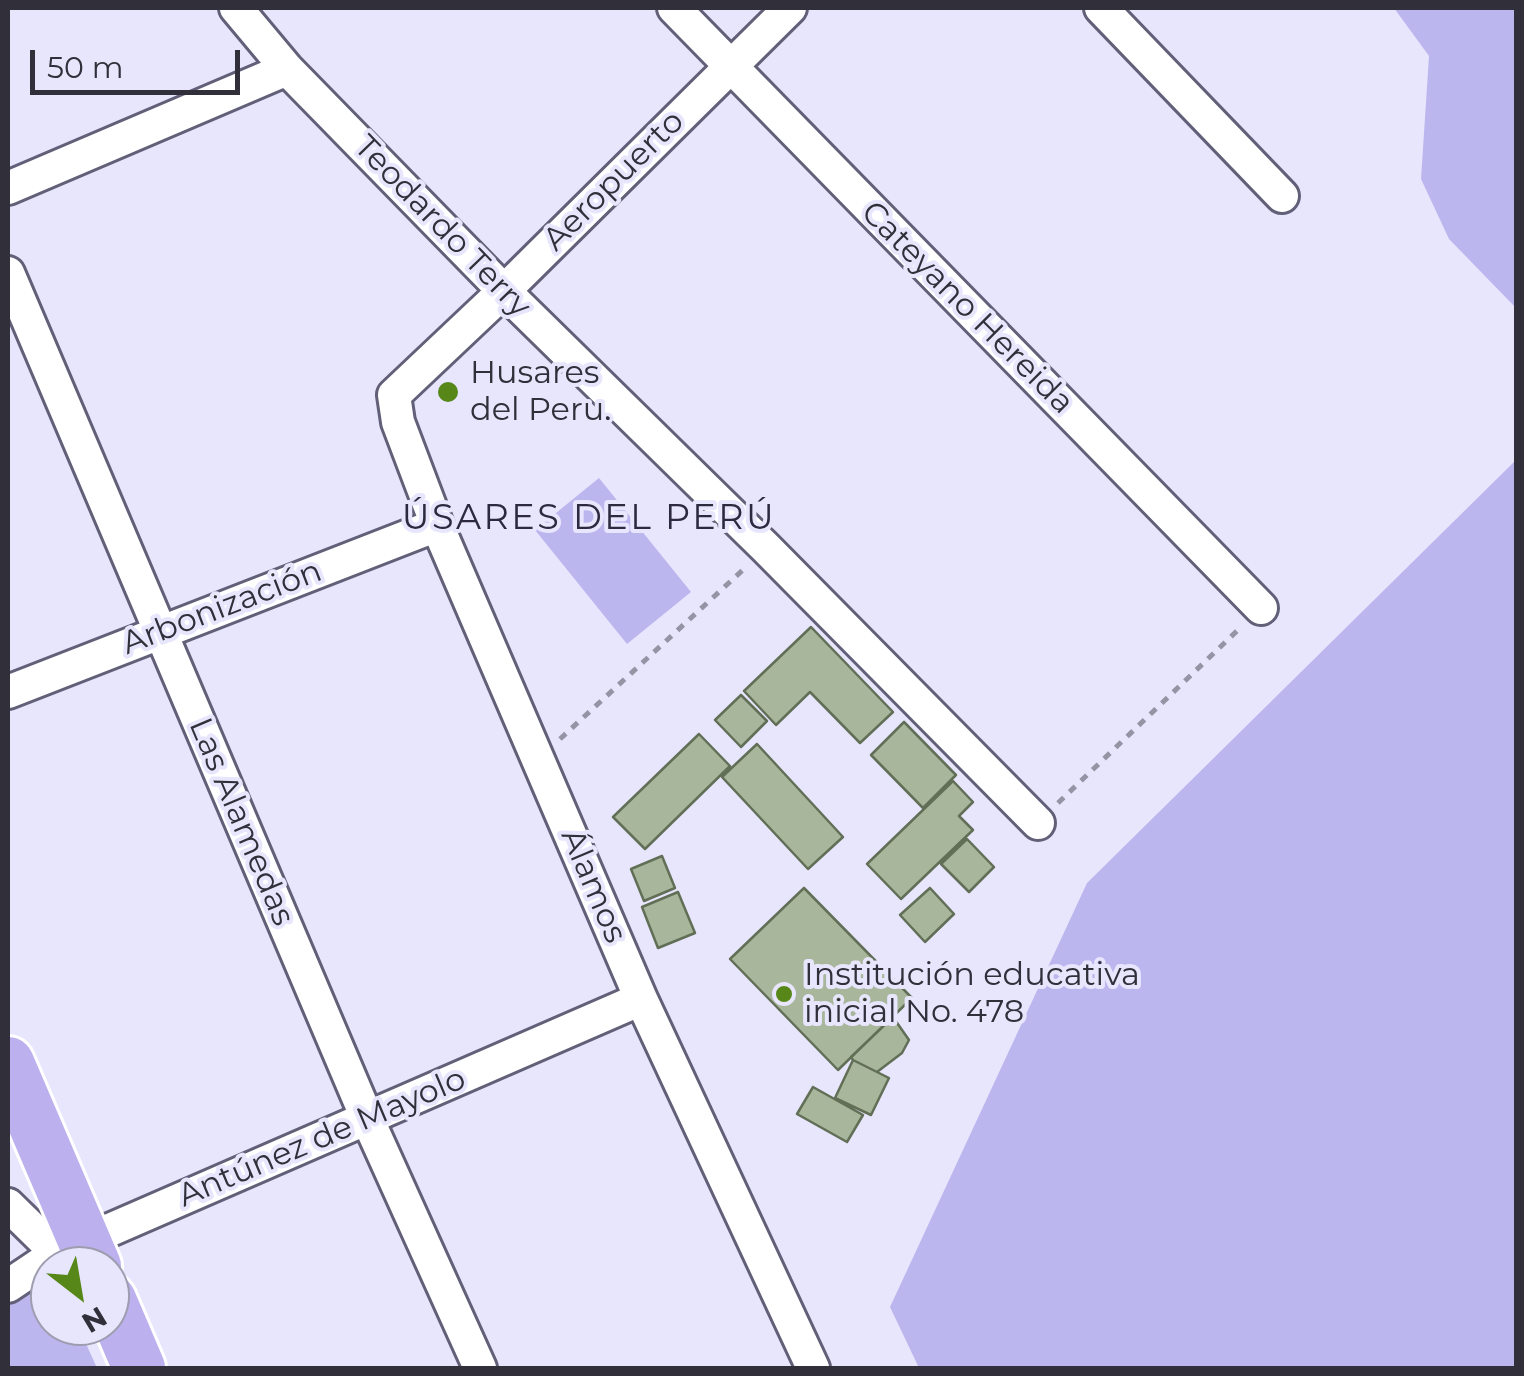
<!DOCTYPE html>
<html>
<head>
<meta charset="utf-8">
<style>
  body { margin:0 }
  #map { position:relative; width:1524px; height:1376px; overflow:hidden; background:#e8e6fd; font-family:Montserrat,sans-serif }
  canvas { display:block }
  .frame { position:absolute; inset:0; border:10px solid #302f3a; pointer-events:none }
  .north { position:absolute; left:30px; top:1246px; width:100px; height:100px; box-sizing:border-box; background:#e8e6fd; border:2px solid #9e9daf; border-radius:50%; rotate:149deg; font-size:28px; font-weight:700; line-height:40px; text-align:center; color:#302f3a }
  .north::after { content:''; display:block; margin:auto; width:35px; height:45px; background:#578719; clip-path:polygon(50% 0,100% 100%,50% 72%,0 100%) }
  .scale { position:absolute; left:30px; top:50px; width:210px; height:45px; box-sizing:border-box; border:5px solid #302f3a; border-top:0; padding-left:12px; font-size:30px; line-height:35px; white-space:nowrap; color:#302f3a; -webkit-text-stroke:8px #e8e6fd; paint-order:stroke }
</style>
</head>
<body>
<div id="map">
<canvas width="1524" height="1376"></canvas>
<div class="frame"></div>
<div class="north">N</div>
<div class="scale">50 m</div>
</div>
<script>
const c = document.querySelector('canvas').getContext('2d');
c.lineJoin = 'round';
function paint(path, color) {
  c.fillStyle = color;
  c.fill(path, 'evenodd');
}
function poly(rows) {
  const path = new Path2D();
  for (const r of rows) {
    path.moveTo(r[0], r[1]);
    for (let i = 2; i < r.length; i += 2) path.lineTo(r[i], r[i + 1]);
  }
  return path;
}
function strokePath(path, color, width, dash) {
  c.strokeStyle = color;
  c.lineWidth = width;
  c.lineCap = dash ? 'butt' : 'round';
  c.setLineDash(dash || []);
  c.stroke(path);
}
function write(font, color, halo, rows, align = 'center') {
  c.font = font + ' Montserrat,sans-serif';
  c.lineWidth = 8;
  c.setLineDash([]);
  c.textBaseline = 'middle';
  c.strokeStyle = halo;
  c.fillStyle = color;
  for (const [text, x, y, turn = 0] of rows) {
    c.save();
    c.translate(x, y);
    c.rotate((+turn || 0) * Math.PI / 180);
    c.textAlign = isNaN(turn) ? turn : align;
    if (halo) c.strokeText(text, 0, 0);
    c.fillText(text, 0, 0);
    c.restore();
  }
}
const green = poly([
  [1394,8,1516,8,1516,308,1449,239,1421,179,1429,56],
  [1516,460,1516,1368,919,1368,890,1307,1087,883],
  [599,478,691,592,627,644,535,530],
  [50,1270,50,1326,78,1326,97,1368,8,1368,8,1304]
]);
const building = poly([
  [811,627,893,712,860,743,810,692,776,725,744,691,811,627],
  [741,695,767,721,741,747,715,720,741,695],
  [904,722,956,775,923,808,871,755,904,722],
  [699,734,730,766,645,849,613,817,699,734],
  [757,744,843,837,808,869,722,777,757,744],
  [953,781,973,802,959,816,973,830,901,899,867,864,953,781],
  [967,839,994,867,969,892,941,864,967,839],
  [662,856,675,888,644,901,631,869,662,856],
  [804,888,912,998,838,1070,730,959,804,888],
  [930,888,954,914,925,942,900,915,930,888],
  [678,892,695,933,658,948,642,907,678,892],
  [893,1017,909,1040,902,1053,877,1072,853,1060,851,1057,893,1017],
  [853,1060,889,1078,871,1115,835,1098,853,1060],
  [813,1087,863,1115,847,1142,797,1114,813,1087]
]);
const path = poly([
  [560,739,746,567],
  [1058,803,1241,627]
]);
const minor = poly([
  [236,8,287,69,504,291,766,548,1038,823],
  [674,8,1261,608],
  [790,8,504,291,394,395,398,422,437,525,641,999,813,1368],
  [1101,8,1282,196],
  [8,188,287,69],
  [8,273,367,1118,480,1368],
  [8,692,437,525],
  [8,1205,57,1253],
  [8,1286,57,1253,641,999]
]);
const primary = poly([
  [8,1063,95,1266],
  [110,1300,139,1368]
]);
const markers = [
  [448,392,12,"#578719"],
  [784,994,10,"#578719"]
];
const streetNames = [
  ["Aeropuerto",614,181,-45],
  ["Teodardo Terry",442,227,46],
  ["Cateyano Hereida",967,308,45],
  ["Arbonización",222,608,-21],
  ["Las Alamedas",241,822,67],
  ["Álamos",593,886,67],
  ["Antúnez de Mayolo",322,1138,-23]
];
const poiNames = [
  ["Husares",470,374],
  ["del Peru.",470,411],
  ["Institución educativa",804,976],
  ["inicial No. 478",804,1013]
];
const neighbourhoodNames = [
  ["ÚSARES DEL PERÚ",589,519]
];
paint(green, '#bcb6ee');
paint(building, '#a8b69c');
strokePath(building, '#626f57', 2.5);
strokePath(minor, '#625f78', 38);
strokePath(primary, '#fff', 58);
strokePath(path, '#9594a5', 5, [8, 8]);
strokePath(minor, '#fff', 32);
strokePath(primary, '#bcb1ee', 52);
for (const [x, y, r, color] of markers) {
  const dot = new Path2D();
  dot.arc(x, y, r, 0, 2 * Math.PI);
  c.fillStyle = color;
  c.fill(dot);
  strokePath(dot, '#e8e6fd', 4);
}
write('32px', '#302f3a', '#e8e6fd', streetNames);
write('32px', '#302f3a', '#e8e6fd', poiNames, 'left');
c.letterSpacing = '2.5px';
write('35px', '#2d2a40', '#e8e6fd', neighbourhoodNames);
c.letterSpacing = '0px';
</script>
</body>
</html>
